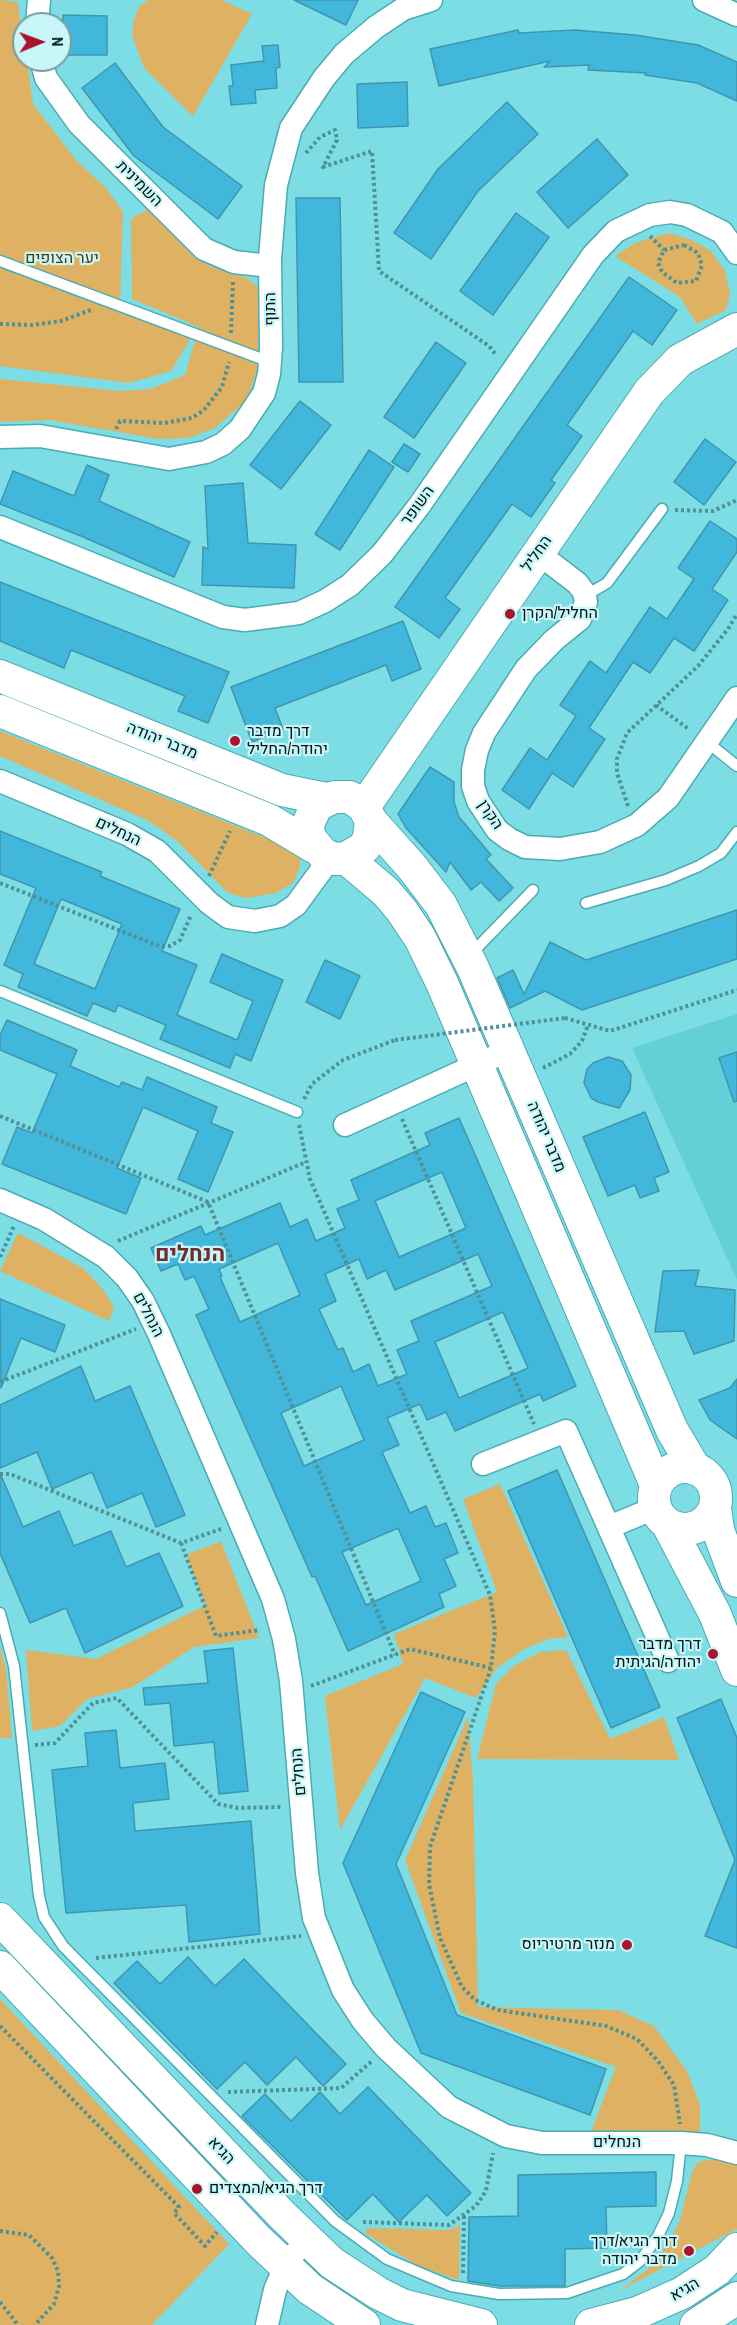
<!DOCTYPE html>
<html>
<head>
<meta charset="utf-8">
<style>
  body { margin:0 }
  #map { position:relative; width:737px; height:2325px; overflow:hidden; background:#7ddde4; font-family:"Archivo Narrow",sans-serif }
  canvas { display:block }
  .north { position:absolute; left:12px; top:12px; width:60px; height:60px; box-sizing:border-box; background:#c9f6f8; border:2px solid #799c9e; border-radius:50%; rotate:89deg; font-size:16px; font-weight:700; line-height:24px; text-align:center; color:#011416 }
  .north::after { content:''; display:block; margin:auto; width:21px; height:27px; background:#aa132b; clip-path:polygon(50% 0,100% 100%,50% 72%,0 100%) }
</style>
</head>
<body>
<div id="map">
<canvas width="737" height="2325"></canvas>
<div class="north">N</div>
</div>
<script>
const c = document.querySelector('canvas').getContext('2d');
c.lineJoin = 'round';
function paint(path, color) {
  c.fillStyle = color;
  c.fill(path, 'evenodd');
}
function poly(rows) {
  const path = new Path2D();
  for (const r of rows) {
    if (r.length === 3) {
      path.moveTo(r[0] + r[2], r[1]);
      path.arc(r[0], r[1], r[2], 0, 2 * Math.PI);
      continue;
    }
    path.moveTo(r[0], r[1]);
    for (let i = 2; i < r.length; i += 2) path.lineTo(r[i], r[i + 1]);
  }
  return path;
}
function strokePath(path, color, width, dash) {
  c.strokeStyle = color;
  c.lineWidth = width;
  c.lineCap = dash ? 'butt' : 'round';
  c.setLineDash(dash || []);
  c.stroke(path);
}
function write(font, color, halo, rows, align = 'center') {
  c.font = font + ' "Archivo Narrow",Heebo,sans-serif';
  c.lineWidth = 4.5;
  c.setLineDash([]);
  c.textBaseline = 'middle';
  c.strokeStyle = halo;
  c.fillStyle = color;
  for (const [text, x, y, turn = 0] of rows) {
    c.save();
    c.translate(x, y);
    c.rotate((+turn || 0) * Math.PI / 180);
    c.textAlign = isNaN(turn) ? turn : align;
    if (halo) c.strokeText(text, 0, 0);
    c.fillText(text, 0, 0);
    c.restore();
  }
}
const built = poly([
  [737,1014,737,1280,632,1048]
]);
const green = poly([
  [0,0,18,2,24,60,27,60,33,104,76,160,107,189,123,212,120,307,193,335,171,371,129,383,0,366],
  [148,0,222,0,252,14,193,116,144,68,133,38,133,23,139,6],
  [148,209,195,258,212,267,247,278,258,287,258,368,246,401,215,428,189,438,159,439,49,420,0,422,0,379,120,391,151,389,185,375,199,327,132,299,131,219],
  [669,233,692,240,711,251,725,271,730,294,726,310,697,324,680,297,615,256,635,243],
  [0,731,281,844,300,858,300,867,293,883,276,893,246,898,228,893,176,840,147,820,0,756],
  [18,1233,83,1268,102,1288,114,1307,109,1321,0,1271],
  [500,1484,568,1637,549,1639,524,1649,497,1668,476,1698,425,1678,340,1830,325,1696,403,1664,394,1634,497,1592,463,1499],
  [221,1541,259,1638,194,1647,133,1687,87,1699,60,1726,32,1731,26,1650,96,1659,206,1605,186,1555],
  [0,1647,6,1669,12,1738,0,1738],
  [566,1650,610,1739,664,1717,679,1760,477,1759,496,1684,514,1666,540,1652],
  [468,1717,473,1780,478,2007,618,2010,654,2026,687,2071,700,2104,700,2133,591,2132,616,2067,461,2013,405,1860],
  [0,1999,229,2244,152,2325,0,2325],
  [711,2159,737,2164,737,2229,619,2291,653,2265,667,2245,680,2221,692,2172,698,2162],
  [460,2225,459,2280,417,2265,366,2234,366,2229,370,2228,449,2230]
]);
const building = poly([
  [294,0,358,0,346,25,294,0],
  [63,15,107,16,107,55,63,55,63,15],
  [518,30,519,33,575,30,635,35,698,45,737,62,737,101,697,83,645,75,646,73,588,70,589,65,544,67,550,61,439,86,430,49,518,30],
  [278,45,280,67,276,68,277,88,255,90,256,103,231,105,229,86,233,86,231,65,264,61,262,46,278,45],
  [115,63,163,127,242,186,218,219,134,156,82,88,115,63],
  [407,82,408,126,358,128,357,84,407,82],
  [507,102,538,134,478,191,431,259,394,233,438,169,507,102],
  [597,139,628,175,568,228,537,192,597,139],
  [296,198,340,198,343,382,299,382,296,198],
  [516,213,549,237,493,315,460,291,516,213],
  [629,277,677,310,652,345,633,331,567,425,582,436,551,480,555,483,531,517,512,504,445,598,460,609,439,638,395,607,629,277],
  [436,342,466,363,414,438,384,417,436,342],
  [300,401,331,425,281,489,250,465,300,401],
  [705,439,736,462,704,505,674,482,705,439],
  [404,444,420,454,408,472,392,462,404,444],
  [369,450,394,467,340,550,315,534,369,450],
  [87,465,109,475,99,501,190,542,174,577,81,536,0,504,13,471,74,496,87,465],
  [243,483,248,543,296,545,294,588,202,585,203,547,208,549,205,486,243,483],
  [710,521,737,539,737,552,712,589,728,600,694,651,674,638,650,673,633,662,589,728,605,739,573,787,552,773,529,809,502,790,530,748,547,760,576,716,560,705,590,661,606,673,650,607,667,619,694,579,678,568,710,521],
  [0,582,229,672,208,723,178,711,185,696,71,650,64,668,0,641,0,582],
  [403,621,421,669,392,681,386,665,275,708,283,729,252,742,231,687,403,621],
  [430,767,454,782,454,802,459,817,491,855,486,859,513,888,499,901,481,882,471,890,450,862,446,872,406,828,398,814,430,767],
  [0,831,102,872,100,876,180,909,162,951,197,965,177,1015,237,1040,253,1001,210,982,222,954,283,980,251,1061,235,1054,230,1068,160,1039,166,1025,118,1005,115,1012,93,1003,87,1016,18,987,23,974,4,965,36,888,0,874,0,831],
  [61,899,122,924,95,989,34,964,61,899],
  [737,910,737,959,582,1010,545,991,510,1008,497,978,513,970,524,994,550,942,586,960,737,910],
  [325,960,360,976,340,1019,306,1002,325,960],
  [7,1020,77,1050,70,1066,119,1087,122,1082,142,1090,147,1077,217,1107,211,1123,233,1132,208,1192,178,1179,198,1131,143,1107,117,1168,141,1178,126,1214,2,1164,17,1127,32,1133,57,1074,0,1050,0,1035,7,1020],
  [737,1052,737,1101,734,1102,719,1058,737,1052],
  [608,1057,622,1061,631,1075,630,1090,619,1108,598,1102,591,1098,584,1083,587,1069,593,1063,608,1057],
  [645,1112,669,1172,654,1178,659,1191,640,1198,635,1185,608,1196,583,1137,645,1112],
  [459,1118,576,1386,543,1401,540,1394,455,1431,446,1412,427,1420,420,1404,387,1418,399,1445,382,1452,410,1513,426,1506,435,1527,446,1523,458,1553,444,1559,456,1586,439,1594,444,1607,348,1651,315,1576,312,1577,196,1315,209,1309,194,1276,185,1280,178,1264,161,1271,151,1248,201,1226,205,1235,280,1203,290,1227,307,1219,316,1241,345,1228,337,1209,359,1200,351,1180,430,1145,425,1133,459,1118],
  [442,1172,466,1228,399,1257,375,1201,442,1172],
  [278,1243,300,1295,240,1322,220,1277,222,1276,219,1269,278,1243],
  [478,1254,492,1286,411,1321,419,1341,397,1350,407,1374,378,1386,369,1364,353,1372,343,1348,338,1350,319,1309,336,1301,325,1274,359,1259,367,1279,386,1270,395,1290,478,1254],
  [503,1312,528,1368,459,1398,435,1342,503,1312],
  [341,1386,364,1440,304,1466,281,1413,341,1386],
  [398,1528,421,1581,366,1605,342,1552,398,1528],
  [699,1270,695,1286,735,1290,734,1341,694,1354,684,1331,655,1332,663,1271,699,1270],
  [0,1299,65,1325,55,1352,21,1338,1,1388,0,1299],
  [81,1366,95,1401,130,1386,185,1515,156,1527,142,1493,107,1508,92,1472,52,1489,37,1452,0,1468,0,1405,81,1366],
  [737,1379,737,1439,710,1420,699,1400,730,1388,737,1379],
  [557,1470,660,1707,611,1728,508,1491,557,1470],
  [0,1473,23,1527,59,1511,74,1546,111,1531,126,1567,159,1553,183,1606,85,1653,66,1608,30,1623,0,1553,0,1473],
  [233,1648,248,1791,219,1794,214,1742,174,1746,170,1703,145,1705,143,1688,208,1683,204,1651,233,1648],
  [421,1692,465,1712,396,1864,457,2015,606,2069,590,2115,421,2053,343,1863,421,1692],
  [721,1699,737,1738,737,1948,705,1936,735,1860,677,1718,721,1699],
  [116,1730,120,1768,165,1763,169,1799,133,1803,135,1831,251,1821,260,1934,189,1942,186,1905,66,1913,52,1770,88,1766,85,1733,116,1730],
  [188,1957,215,1986,244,1959,346,2064,323,2086,296,2057,267,2085,245,2062,217,2089,114,1983,137,1961,160,1984,188,1957],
  [368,2087,471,2193,447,2216,427,2195,399,2222,373,2194,347,2220,242,2116,265,2094,291,2121,320,2092,340,2114,368,2087],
  [656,2172,656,2206,606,2207,607,2248,565,2249,565,2286,500,2286,468,2281,469,2217,518,2216,518,2175,656,2172]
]);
const path = poly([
  [306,153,320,137,335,130,337,140,323,167,372,151,379,271,489,346,497,356],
  [650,236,664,250],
  [684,245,698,253,702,265,696,281,677,283,662,272,658,263,664,250,684,245],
  [0,324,32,325,61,321,91,310],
  [231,333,233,281],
  [116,429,120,421,164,423,192,418,204,410,222,387,229,362],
  [675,510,713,511,737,500],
  [656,705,690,730],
  [628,806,617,773,617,759,627,733,698,666,728,629,737,614],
  [209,876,230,831],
  [0,883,159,946,170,946,180,940,191,915],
  [565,1018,610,1031,737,990],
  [543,1068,570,1054,582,1041,588,1025],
  [304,1099,312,1084,343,1060,395,1040],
  [0,1116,208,1202,395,1655],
  [402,1119,534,1424],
  [299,1125,310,1179,490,1595,495,1631,491,1668,430,1847,429,1884,440,1938,462,1987,475,2000,498,2010,606,2026,637,2039,658,2061,674,2085,680,2124],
  [118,1241,306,1162],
  [0,1257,14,1226],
  [0,1382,136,1329],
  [0,1474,10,1474,181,1543,221,1529],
  [181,1543,216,1636,259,1630],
  [311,1686,410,1649,491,1668],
  [35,1745,55,1743,93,1703,117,1698,218,1804,238,1808,283,1807],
  [96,1958,301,1936],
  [0,2026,179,2207,174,2213,205,2246,217,2232],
  [228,2092,341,2088,372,2061],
  [363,2222,449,2225,476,2206,486,2191,493,2153],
  [0,2231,29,2235,52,2258,58,2271,59,2286,54,2304,35,2325],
  [463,2273,464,2215],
  [0,2302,18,2325]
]);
const lane = poly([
  [0,261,270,362],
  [585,596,607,583,662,509],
  [707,742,737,766],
  [586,903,666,880,699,866,721,853,737,832],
  [471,954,533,890],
  [0,991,297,1112],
  [0,1613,14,1666,39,1896,44,1917,63,1946,335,2221,387,2259,451,2286,499,2294,567,2293,623,2274,640,2261,658,2236,669,2213,677,2181,681,2143]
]);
const street = poly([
  [704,0,737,15],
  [37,24,39,0],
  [41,60,46,78,79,124,204,249,234,262,270,266],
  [0,437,40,436,169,459,206,452,223,444,240,429,264,393,269,374,271,348,270,258,276,185,291,128,324,78,344,54,376,27,403,9,431,0],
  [0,527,223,617,245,620,299,613,325,601,350,585,382,554,419,506,593,255,616,231,650,215,670,212,687,215,722,232,737,253],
  [538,553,577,583,584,592,586,602,580,619,554,640,526,669,484,733,477,750,473,770,473,786,478,801,497,830,509,839,525,847,560,849,600,842,637,825,668,798,737,698],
  [0,781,127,834,157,851,209,903,228,917,255,921,280,916,296,905,331,857],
  [345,1125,509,1050],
  [0,1200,44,1219,106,1257,127,1278,143,1301,159,1334,273,1599,284,1639,291,1681,307,1873,314,1918,343,1990,363,2021,386,2048,449,2107,506,2136,542,2143,681,2143,707,2145,737,2153],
  [483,1464,566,1431,668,1661],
  [609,1527,655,1508],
  [267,2325,275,2290,285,2266,294,2254]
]);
const secondary = poly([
  [0,676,282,790,326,799],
  [0,711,269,820,314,847],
  [364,807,649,392,680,360,737,329],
  [371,821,369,837,365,847,346,858,335,859,323,854,309,837,308,824,317,805,334,797,350,797,364,807,371,821,412,867,441,905,473,968,672,1430,695,1469],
  [346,858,386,892,402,911,420,938,442,983,656,1485],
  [685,1498,31],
  [715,1508,718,1530,737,1581],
  [668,1525,715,1614,737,1670],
  [0,1919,283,2216,332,2263,378,2293,402,2305,481,2325],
  [0,1967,259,2241,310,2289,364,2325],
  [591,2325,637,2313,682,2293,717,2270,737,2249],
  [696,2325,737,2298]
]);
const pathBridge = poly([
  [395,1040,565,1018]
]);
const markers = [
  [510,614,6,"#aa132b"],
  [235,741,6,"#aa132b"],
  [713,1654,6,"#aa132b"],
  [627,1945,6,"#aa132b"],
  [197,2189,6,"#aa132b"],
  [689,2251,6,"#aa132b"]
];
const streetNames = [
  ["השמינית",139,184,45],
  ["התוף",271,309,-91],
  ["השופר",418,506,-54],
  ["החליל",537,554,-55],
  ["מדבר יהודה",162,741,22],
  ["הקרן",490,815,56],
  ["הנחלים",118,832,25],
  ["מדבר יהודה",546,1137,67],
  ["הנחלים",148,1315,62],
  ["הנחלים",299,1772,-95],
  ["הנחלים",617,2143],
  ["הגיא",221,2151,47],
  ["הגיא",685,2290,-30]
];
const parkNames = [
  ["יער הצופים",62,259]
];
const poiNames = [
  ["החליל/הקרן",522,614],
  ["דרך מדבר",247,732],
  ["יהודה/החליל",247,750],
  ["דרך מדבר",701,1645,"right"],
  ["יהודה/הגיתית",701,1663,"right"],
  ["מנזר מרטיריוס",615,1945,"right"],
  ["דרך הגיא/המצדים",209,2189],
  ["דרך הגיא/דרך",677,2242,"right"],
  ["מדבר יהודה",677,2260,"right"]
];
const districtNames = [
  ["הנחלים",190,1255]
];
paint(built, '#63d0d7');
paint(green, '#deb262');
paint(building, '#41b8db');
strokePath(building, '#3f96b0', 1.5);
strokePath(lane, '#4aacb3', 13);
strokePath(street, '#4aacb3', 25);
strokePath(secondary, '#4aacb3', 34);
strokePath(path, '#4e9196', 4, [3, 3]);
strokePath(lane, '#fff', 10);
strokePath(street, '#fff', 22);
strokePath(secondary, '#fff', 32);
strokePath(pathBridge, '#4e9196', 4, [3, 3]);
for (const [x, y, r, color] of markers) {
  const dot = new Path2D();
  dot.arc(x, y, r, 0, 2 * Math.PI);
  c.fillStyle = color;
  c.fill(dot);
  strokePath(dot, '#c9f6f8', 2);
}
write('16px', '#011416', '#c9f6f8', streetNames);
write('16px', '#513a09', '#c9f6f8', parkNames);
write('16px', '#011416', '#c9f6f8', poiNames, 'left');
write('bold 22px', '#722c2e', '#c9f6f8', districtNames);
</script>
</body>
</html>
